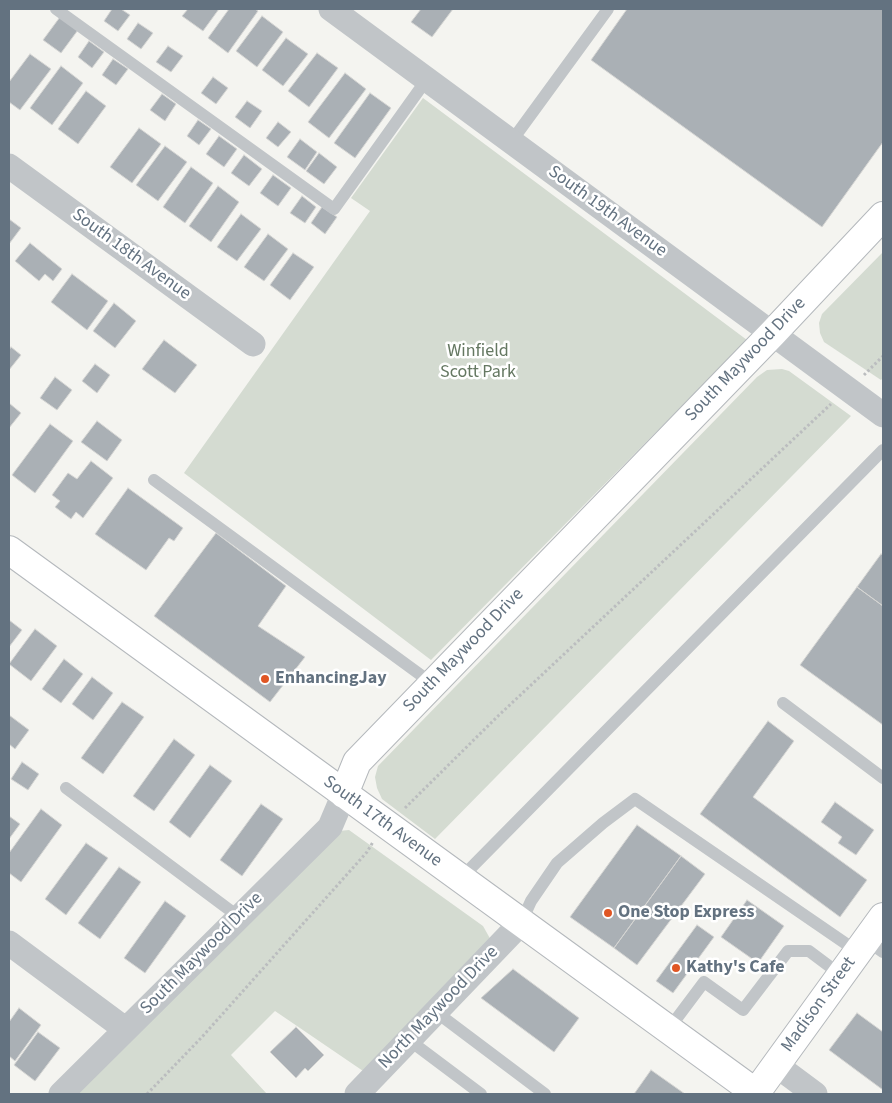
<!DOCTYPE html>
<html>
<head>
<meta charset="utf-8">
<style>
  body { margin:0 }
  #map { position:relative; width:892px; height:1103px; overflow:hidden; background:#f4f4f0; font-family:"Source Sans 3",sans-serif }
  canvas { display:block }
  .frame { position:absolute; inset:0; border:10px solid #637280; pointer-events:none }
</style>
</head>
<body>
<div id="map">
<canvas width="892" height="1103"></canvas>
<div class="frame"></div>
</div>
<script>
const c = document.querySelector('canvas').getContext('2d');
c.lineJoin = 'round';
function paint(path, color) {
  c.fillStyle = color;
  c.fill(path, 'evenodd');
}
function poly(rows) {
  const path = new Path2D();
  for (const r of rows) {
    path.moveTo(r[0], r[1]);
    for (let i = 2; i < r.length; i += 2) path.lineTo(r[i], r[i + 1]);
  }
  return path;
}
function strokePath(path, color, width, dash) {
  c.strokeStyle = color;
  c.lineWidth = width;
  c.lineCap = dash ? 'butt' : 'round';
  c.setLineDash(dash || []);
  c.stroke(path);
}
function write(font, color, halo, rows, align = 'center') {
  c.font = font + ' "Source Sans 3",sans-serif';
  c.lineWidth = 5;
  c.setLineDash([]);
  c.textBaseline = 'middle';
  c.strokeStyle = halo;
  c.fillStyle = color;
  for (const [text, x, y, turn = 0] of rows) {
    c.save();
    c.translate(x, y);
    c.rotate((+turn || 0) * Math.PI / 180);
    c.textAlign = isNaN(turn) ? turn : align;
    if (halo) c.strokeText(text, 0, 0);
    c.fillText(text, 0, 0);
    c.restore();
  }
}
const green = poly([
  [423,98,747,340,431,660,184,473,370,211,351,198],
  [883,252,883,378,881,380,824,342,820,333,819,323,822,314],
  [782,369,789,371,851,416,435,839,382,799,377,788,375,777,378,766,757,377,767,370],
  [349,830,483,926,492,942,366,1073,275,1011,231,1055,267,1094,76,1094,339,831]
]);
const building = poly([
  [112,9,121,9,130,15,118,31,104,21,112,9],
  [188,9,219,9,203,31,182,16,188,9],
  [229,9,255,9,258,11,228,53,208,38,229,9],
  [421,9,453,9,432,37,411,22,421,9],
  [627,9,883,9,883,142,822,227,591,60,627,9],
  [262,16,283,32,257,67,236,51,262,16],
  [60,17,78,30,61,53,43,40,60,17],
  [138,23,153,33,141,49,127,39,138,23],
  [286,38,308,54,283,86,262,70,286,38],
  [89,41,104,52,92,68,78,57,89,41],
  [168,46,183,56,171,72,156,62,168,46],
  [317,53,338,68,309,107,288,91,317,53],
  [30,54,51,69,20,110,9,102,9,82,30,54],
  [113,59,128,69,116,85,102,75,113,59],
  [61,66,83,83,52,125,30,108,61,66],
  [345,73,366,89,329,138,308,122,345,73],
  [213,77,228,88,216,104,201,93,213,77],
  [86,91,106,106,78,144,58,129,86,91],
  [370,93,391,108,355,158,334,143,370,93],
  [162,94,176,104,165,121,150,110,162,94],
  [247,101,262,111,250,128,235,117,247,101],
  [198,120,211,129,199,145,187,136,198,120],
  [278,122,291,132,278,147,266,138,278,122],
  [139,128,161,144,132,183,110,167,139,128],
  [219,136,237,149,224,167,206,154,219,136],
  [300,139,317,152,305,170,287,157,300,139],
  [165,146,187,162,158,201,136,185,165,146],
  [319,153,337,167,324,184,306,171,319,153],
  [244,155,262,169,249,186,231,173,244,155],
  [191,167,213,183,185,223,163,207,191,167],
  [273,175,291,188,278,206,260,193,273,175],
  [218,186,239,202,211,242,189,226,218,186],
  [302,196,316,207,305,223,290,213,302,196],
  [322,207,337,217,325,234,311,223,322,207],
  [241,214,261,229,237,261,217,247,241,214],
  [9,219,21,228,9,244,9,219],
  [268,234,288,249,264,281,244,267,268,234],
  [30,243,62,269,53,281,45,274,39,281,15,261,30,243],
  [293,253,314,267,290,300,270,285,293,253],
  [72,274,108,301,87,330,51,302,72,274],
  [114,303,136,321,115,348,93,331,114,303],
  [164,340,197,365,175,393,142,369,164,340],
  [11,347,21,355,9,370,9,350,11,347],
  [95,364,110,375,97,393,82,381,95,364],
  [55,377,72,390,57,410,40,398,55,377],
  [9,403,21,413,9,428,9,403],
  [97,421,122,440,107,461,81,442,97,421],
  [50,424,73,441,35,493,12,475,50,424],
  [91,461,113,478,83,518,76,512,71,519,55,507,60,501,52,495,68,473,77,479,91,461],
  [128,488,183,528,174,541,169,538,146,570,95,534,128,488],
  [216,533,286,586,258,626,305,657,270,702,154,616,216,533],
  [881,554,883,555,883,606,857,587,881,554],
  [857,587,883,606,883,725,800,665,857,587],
  [9,620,22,630,9,647,9,620],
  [35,629,57,646,31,681,9,664,35,629],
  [64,659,83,674,61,703,42,689,64,659],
  [92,677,113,693,93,720,72,704,92,677],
  [122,702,144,717,103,774,81,758,122,702],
  [9,715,29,730,15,749,9,744,9,715],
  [768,721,794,741,753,797,867,880,840,917,700,814,768,721],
  [174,739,195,755,154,811,133,796,174,739],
  [22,762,39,774,28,790,11,779,22,762],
  [210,765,232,781,190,838,169,822,210,765],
  [835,802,874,830,856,855,838,843,842,837,821,822,835,802],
  [261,804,283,819,242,876,220,860,261,804],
  [41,809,62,825,21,882,9,873,9,853,41,809],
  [9,816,20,824,9,839,9,816],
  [637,825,681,856,614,948,570,917,637,825],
  [86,843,108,858,66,915,45,899,86,843],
  [681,856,705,874,637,965,614,948,681,856],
  [119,867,141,882,100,939,78,923,119,867],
  [747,900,784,926,758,963,721,937,747,900],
  [165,901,186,916,145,973,124,958,165,901],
  [697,925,714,937,673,993,656,981,697,925],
  [513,969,579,1018,554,1052,481,998,513,969],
  [19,1008,41,1025,15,1061,9,1056,9,1022,19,1008],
  [857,1013,883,1032,883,1090,829,1050,857,1013],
  [296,1027,324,1055,308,1071,305,1068,296,1078,270,1052,296,1027],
  [38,1032,60,1048,35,1081,14,1065,38,1032],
  [651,1070,685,1094,634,1094,651,1070]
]);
const path = poly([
  [864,375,883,356],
  [405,808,498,716,831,404],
  [147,1094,202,1037,367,852,373,842]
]);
const lane = poly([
  [56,9,334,209,427,79],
  [511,142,608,9],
  [154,480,433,684],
  [783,703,883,778],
  [66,788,239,917],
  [460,879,883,450],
  [521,923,531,901,557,863,603,823,635,799,858,952],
  [866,940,883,952],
  [436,1012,545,1094],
  [668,1030,704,982,743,1010,788,951,809,951,841,975],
  [409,1040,481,1094]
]);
const street = poly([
  [331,9,883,415],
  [9,166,253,344],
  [9,943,125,1029],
  [776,1065,815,1094],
  [61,1094,330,827,344,794],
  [357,1094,521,923]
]);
const secondary = poly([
  [9,550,756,1093],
  [344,794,357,762,772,334,883,216],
  [755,1094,883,917]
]);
const markers = [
  [265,679,5,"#e05624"],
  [608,913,5,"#e05624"],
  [676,968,5,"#e05624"]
];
const streetNames = [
  ["South 19th Avenue",607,212,36],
  ["South 18th Avenue",131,255,36],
  ["South Maywood Drive",746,360,-46],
  ["South Maywood Drive",464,651,-46],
  ["South 17th Avenue",382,822,36],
  ["South Maywood Drive",202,954,-45],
  ["Madison Street",819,1005,-54],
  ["North Maywood Drive",439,1008,-46]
];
const parkNames = [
  ["Winfield",478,352],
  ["Scott Park",478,373]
];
const poiNames = [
  ["EnhancingJay",275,679],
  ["One Stop Express",618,913],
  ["Kathy's Cafe",686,968]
];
paint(green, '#d4dbd1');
paint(building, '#aab0b5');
strokePath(building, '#d5d5d3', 1);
strokePath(secondary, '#b4b8bc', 30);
strokePath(path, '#bbbdbf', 3, [2.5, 2.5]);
strokePath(lane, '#c1c5c8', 12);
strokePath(street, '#c1c5c8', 25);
strokePath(secondary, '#fff', 28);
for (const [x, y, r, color] of markers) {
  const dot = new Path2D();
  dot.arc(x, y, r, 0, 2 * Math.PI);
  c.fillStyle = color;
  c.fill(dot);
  strokePath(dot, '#fff', 2);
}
write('18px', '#637280', '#fff', streetNames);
write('18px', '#657862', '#fff', parkNames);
write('bold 18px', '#637280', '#fff', poiNames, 'left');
</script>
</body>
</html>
